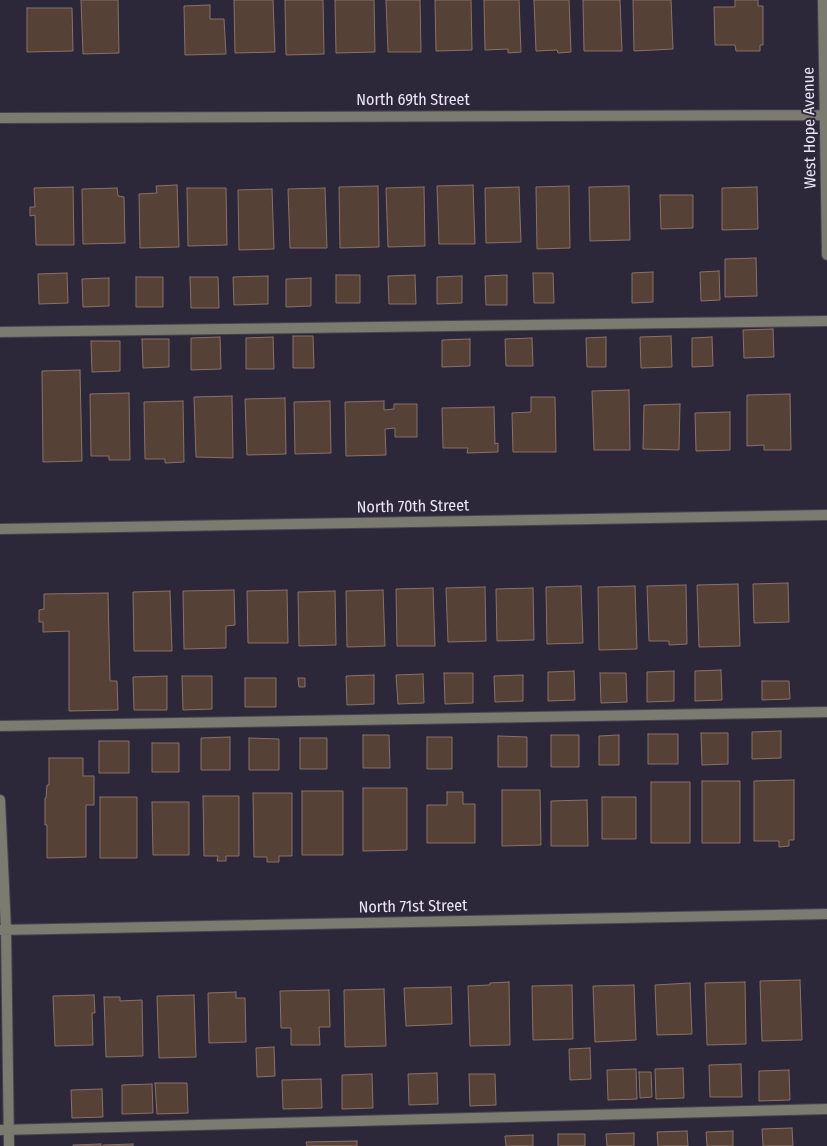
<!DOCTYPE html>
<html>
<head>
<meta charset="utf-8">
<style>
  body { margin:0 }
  canvas { display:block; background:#2d273a }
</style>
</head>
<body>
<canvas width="827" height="1146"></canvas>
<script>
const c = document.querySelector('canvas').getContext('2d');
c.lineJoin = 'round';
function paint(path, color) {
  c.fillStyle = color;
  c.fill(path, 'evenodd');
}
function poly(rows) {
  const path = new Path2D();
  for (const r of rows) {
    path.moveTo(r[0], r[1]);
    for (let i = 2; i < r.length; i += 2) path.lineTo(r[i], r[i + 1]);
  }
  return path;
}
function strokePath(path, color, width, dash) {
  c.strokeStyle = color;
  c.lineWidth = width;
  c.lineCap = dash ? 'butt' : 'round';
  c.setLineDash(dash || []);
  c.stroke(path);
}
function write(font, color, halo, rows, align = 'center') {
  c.font = font + ' "Fira Sans Condensed",sans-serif';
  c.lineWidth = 4;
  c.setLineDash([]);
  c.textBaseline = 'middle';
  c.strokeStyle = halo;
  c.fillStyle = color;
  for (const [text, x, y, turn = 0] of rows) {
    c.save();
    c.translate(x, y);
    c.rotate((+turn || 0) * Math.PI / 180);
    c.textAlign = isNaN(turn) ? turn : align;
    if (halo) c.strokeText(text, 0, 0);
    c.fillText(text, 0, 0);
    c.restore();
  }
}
const building = poly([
  [81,0,118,0,119,53,83,54,81,0],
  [234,0,273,0,275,52,235,53,234,0],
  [285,0,323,0,324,54,286,55,285,0],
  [335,0,374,0,375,52,336,53,335,0],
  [386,0,420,0,421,52,388,52,386,0],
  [435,0,471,0,472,50,436,51,435,0],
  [484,0,519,0,521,52,508,53,508,49,485,50,484,0],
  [534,0,569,0,571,52,558,53,557,50,536,51,534,0],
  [583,0,620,0,622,51,584,51,583,0],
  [633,0,671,0,673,49,634,51,633,0],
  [735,0,758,0,758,6,763,6,763,45,760,45,760,51,736,51,735,45,715,45,714,7,735,7,735,0],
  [210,5,210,19,224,19,226,54,185,55,184,6,210,5],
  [27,8,72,8,73,51,27,52,27,8],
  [177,185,179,247,140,248,139,194,157,193,156,186,177,185],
  [473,185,475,244,439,244,437,186,473,185],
  [378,186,379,247,340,248,339,187,378,186],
  [569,186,570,248,537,249,536,187,569,186],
  [629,186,630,240,590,241,589,187,629,186],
  [73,187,74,245,36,245,35,215,30,216,30,207,35,207,34,188,73,187],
  [424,187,425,246,388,247,386,188,424,187],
  [519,187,521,242,486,243,485,188,519,187],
  [757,187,758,229,722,230,722,188,757,187],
  [117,188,118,196,124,197,125,243,83,244,82,189,117,188],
  [187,188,226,188,227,245,188,246,187,188],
  [325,188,327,248,290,248,288,189,325,188],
  [272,189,274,249,239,250,238,190,272,189],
  [660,195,693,195,693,228,661,229,660,195],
  [756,258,757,296,725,297,725,259,756,258],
  [719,271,720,300,701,301,700,272,719,271],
  [653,272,653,302,632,303,632,273,653,272],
  [67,273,68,303,39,304,38,274,67,273],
  [533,273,553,273,554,303,534,303,533,273],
  [336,275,360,275,360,303,336,303,336,275],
  [415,275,416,304,389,304,388,276,415,275],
  [507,275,507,305,486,305,485,276,507,275],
  [268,276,268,304,234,305,233,277,268,276],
  [462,276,462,303,437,304,437,277,462,276],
  [136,277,163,277,163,307,136,307,136,277],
  [190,277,218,277,219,308,191,308,190,277],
  [109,278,109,306,83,307,82,279,109,278],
  [311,278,311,306,286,307,286,279,311,278],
  [773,329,774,357,744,358,743,330,773,329],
  [293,336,313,336,314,368,293,368,293,336],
  [671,336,672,367,641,368,640,337,671,336],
  [220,337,221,369,191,370,191,338,220,337],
  [273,337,274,369,246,369,246,338,273,337],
  [606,337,606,367,587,367,586,338,606,337],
  [712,337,713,366,692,367,692,338,712,337],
  [532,338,533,366,506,366,505,339,532,338],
  [142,339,169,339,169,367,143,368,142,339],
  [470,339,470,366,442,367,442,340,470,339],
  [91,341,120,341,120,371,92,372,91,341],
  [80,370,82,461,43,462,42,371,80,370],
  [629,390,630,450,594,450,592,391,629,390],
  [129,393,130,460,109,460,109,456,91,456,90,394,129,393],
  [790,394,791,450,764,450,764,445,747,446,747,395,790,394],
  [232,396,233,458,196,457,194,397,232,396],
  [531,397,555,397,556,452,513,452,512,413,531,412,531,397],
  [285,398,286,454,247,455,245,399,285,398],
  [183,401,184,462,165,463,165,459,145,459,144,402,183,401],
  [330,401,331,453,295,454,294,402,330,401],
  [384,401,384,410,394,409,394,404,417,404,417,437,395,437,395,428,385,429,386,455,346,456,345,402,384,401],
  [680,404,679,450,643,449,644,405,680,404],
  [494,407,495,444,498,443,498,452,467,453,468,448,443,448,442,408,494,407],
  [730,412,730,450,696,451,695,413,730,412],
  [788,583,789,622,754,623,753,584,788,583],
  [738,584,740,646,699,647,697,585,738,584],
  [686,585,687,644,669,645,669,641,649,641,647,586,686,585],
  [581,586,583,643,547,644,546,587,581,586],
  [635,586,637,649,599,650,598,587,635,586],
  [485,587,486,641,448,642,446,588,485,587],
  [433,588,435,646,397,646,396,589,433,588],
  [533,588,534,640,497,641,496,589,533,588],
  [234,590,235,625,226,626,226,648,184,649,183,591,234,590],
  [287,590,288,643,248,643,247,591,287,590],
  [383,590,385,646,347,647,346,591,383,590],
  [170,591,172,651,134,651,133,592,170,591],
  [335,591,336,645,299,646,298,592,335,591],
  [108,593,110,681,117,681,118,710,69,711,69,631,43,632,43,622,39,622,39,610,44,609,44,594,108,593],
  [721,670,722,700,695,701,695,671,721,670],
  [574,671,575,700,548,701,548,672,574,671],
  [674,671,674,701,647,702,647,672,674,671],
  [444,673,473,673,473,703,445,704,444,673],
  [600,673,626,673,627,702,601,703,600,673],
  [423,674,424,703,398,704,396,675,423,674],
  [374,675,374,704,347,705,346,676,374,675],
  [523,675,523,701,495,702,494,676,523,675],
  [167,676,167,710,134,710,133,677,167,676],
  [182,676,212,676,212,709,183,710,182,676],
  [245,678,276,678,276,707,245,707,245,678],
  [298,678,305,678,305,687,299,687,298,678],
  [762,681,789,681,790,699,762,700,762,681],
  [781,731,781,758,752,759,752,732,781,731],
  [701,733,728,733,728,764,702,765,701,733],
  [648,734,678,734,678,764,648,764,648,734],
  [363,735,389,735,390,768,363,768,363,735],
  [551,735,579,735,579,767,551,767,551,735],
  [619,735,619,765,599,765,599,736,619,735],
  [498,736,527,737,527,767,498,767,498,736],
  [230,737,230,770,201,770,201,738,230,737],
  [427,737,452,737,452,769,427,769,427,737],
  [249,738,279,739,279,770,249,770,249,738],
  [300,738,327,738,327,769,300,769,300,738],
  [99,741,129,741,129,773,99,773,99,741],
  [152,743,179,743,179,772,152,772,152,743],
  [49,758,83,758,83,776,94,776,94,805,86,805,86,857,47,858,47,825,45,825,45,798,46,798,47,785,49,785,49,758],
  [794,780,794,840,789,840,789,846,779,847,779,841,754,841,754,781,794,780],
  [702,781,740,781,740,843,702,843,702,781],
  [651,782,690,782,690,843,651,843,651,782],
  [363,788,407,788,407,850,363,851,363,788],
  [502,790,540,790,541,845,502,846,502,790],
  [302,791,343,791,343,855,302,855,302,791],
  [447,792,463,792,463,804,475,804,475,843,427,843,427,805,447,805,447,792],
  [253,793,292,793,292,856,279,856,279,862,267,862,267,857,254,857,253,793],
  [203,796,239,796,239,856,226,856,226,861,217,861,218,856,204,856,203,796],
  [100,797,137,797,137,858,100,858,100,797],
  [602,797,636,797,636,839,602,839,602,797],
  [587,800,588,846,551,846,551,801,587,800],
  [152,802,189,802,189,855,153,855,152,802],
  [800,980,802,1040,762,1041,760,981,800,980],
  [509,982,510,1045,470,1046,468,986,490,985,490,983,509,982],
  [745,982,746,1044,707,1045,705,983,745,982],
  [690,983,692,1034,657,1035,655,985,690,983],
  [572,985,573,1039,533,1040,532,986,572,985],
  [634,985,636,1040,595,1042,593,986,634,985],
  [451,987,452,1024,406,1026,404,988,451,987],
  [384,989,386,1046,345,1047,344,990,384,989],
  [329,990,330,1027,319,1027,320,1045,291,1045,291,1028,281,1028,280,991,329,990],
  [236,992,236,998,245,998,246,1042,209,1043,208,993,236,992],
  [94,995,95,1013,92,1013,93,1045,55,1046,53,996,94,995],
  [194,995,196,1057,159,1058,157,996,194,995],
  [104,997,120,997,120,1001,142,1000,143,1056,106,1057,104,997],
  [274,1047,275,1076,257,1077,256,1048,274,1047],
  [590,1048,591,1079,570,1080,569,1049,590,1048],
  [741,1064,742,1097,710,1097,709,1065,741,1064],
  [683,1068,684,1098,656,1099,655,1069,683,1068],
  [636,1069,637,1099,608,1100,607,1070,636,1069],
  [789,1070,790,1100,759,1101,759,1071,789,1070],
  [639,1072,651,1072,652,1097,640,1098,639,1072],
  [437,1073,438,1104,409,1105,408,1074,437,1073],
  [372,1074,373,1108,342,1109,342,1075,372,1074],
  [469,1074,495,1074,496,1105,470,1106,469,1074],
  [321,1079,322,1108,283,1109,282,1080,321,1079],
  [155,1083,187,1083,188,1113,157,1114,155,1083],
  [152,1084,153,1113,122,1114,122,1085,152,1084],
  [102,1089,103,1117,72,1118,71,1090,102,1089],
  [792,1128,793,1146,763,1146,762,1129,792,1128],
  [687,1131,688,1146,658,1146,657,1132,687,1131],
  [733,1131,733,1146,707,1146,706,1132,733,1131],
  [634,1133,634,1146,607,1146,606,1134,634,1133],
  [558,1134,585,1134,585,1146,558,1146,558,1134],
  [533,1135,533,1146,506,1146,505,1136,533,1135],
  [357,1141,357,1146,307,1146,306,1142,357,1141],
  [101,1144,101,1146,73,1146,73,1145,101,1144],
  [133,1144,133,1146,103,1146,103,1145,133,1144]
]);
const lane = poly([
  [0,332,827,321],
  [0,726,827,712],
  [0,1130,827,1109]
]);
const street = poly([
  [823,0,827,255],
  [0,118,827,115],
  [0,529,827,515],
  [0,800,6,930,9,1146],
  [0,930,827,914]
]);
const streetNames = [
  ["North 69th Street",413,101],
  ["West Hope Avenue",810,128,-91],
  ["North 70th Street",413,507,-1],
  ["North 71st Street",413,907,-1]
];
paint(building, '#564136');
strokePath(building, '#897166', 1);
strokePath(lane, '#474254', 12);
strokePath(street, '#474254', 12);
strokePath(lane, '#7b7b70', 10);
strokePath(street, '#7b7b70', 10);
write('16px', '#eae6f3', '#2d273a', streetNames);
</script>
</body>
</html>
